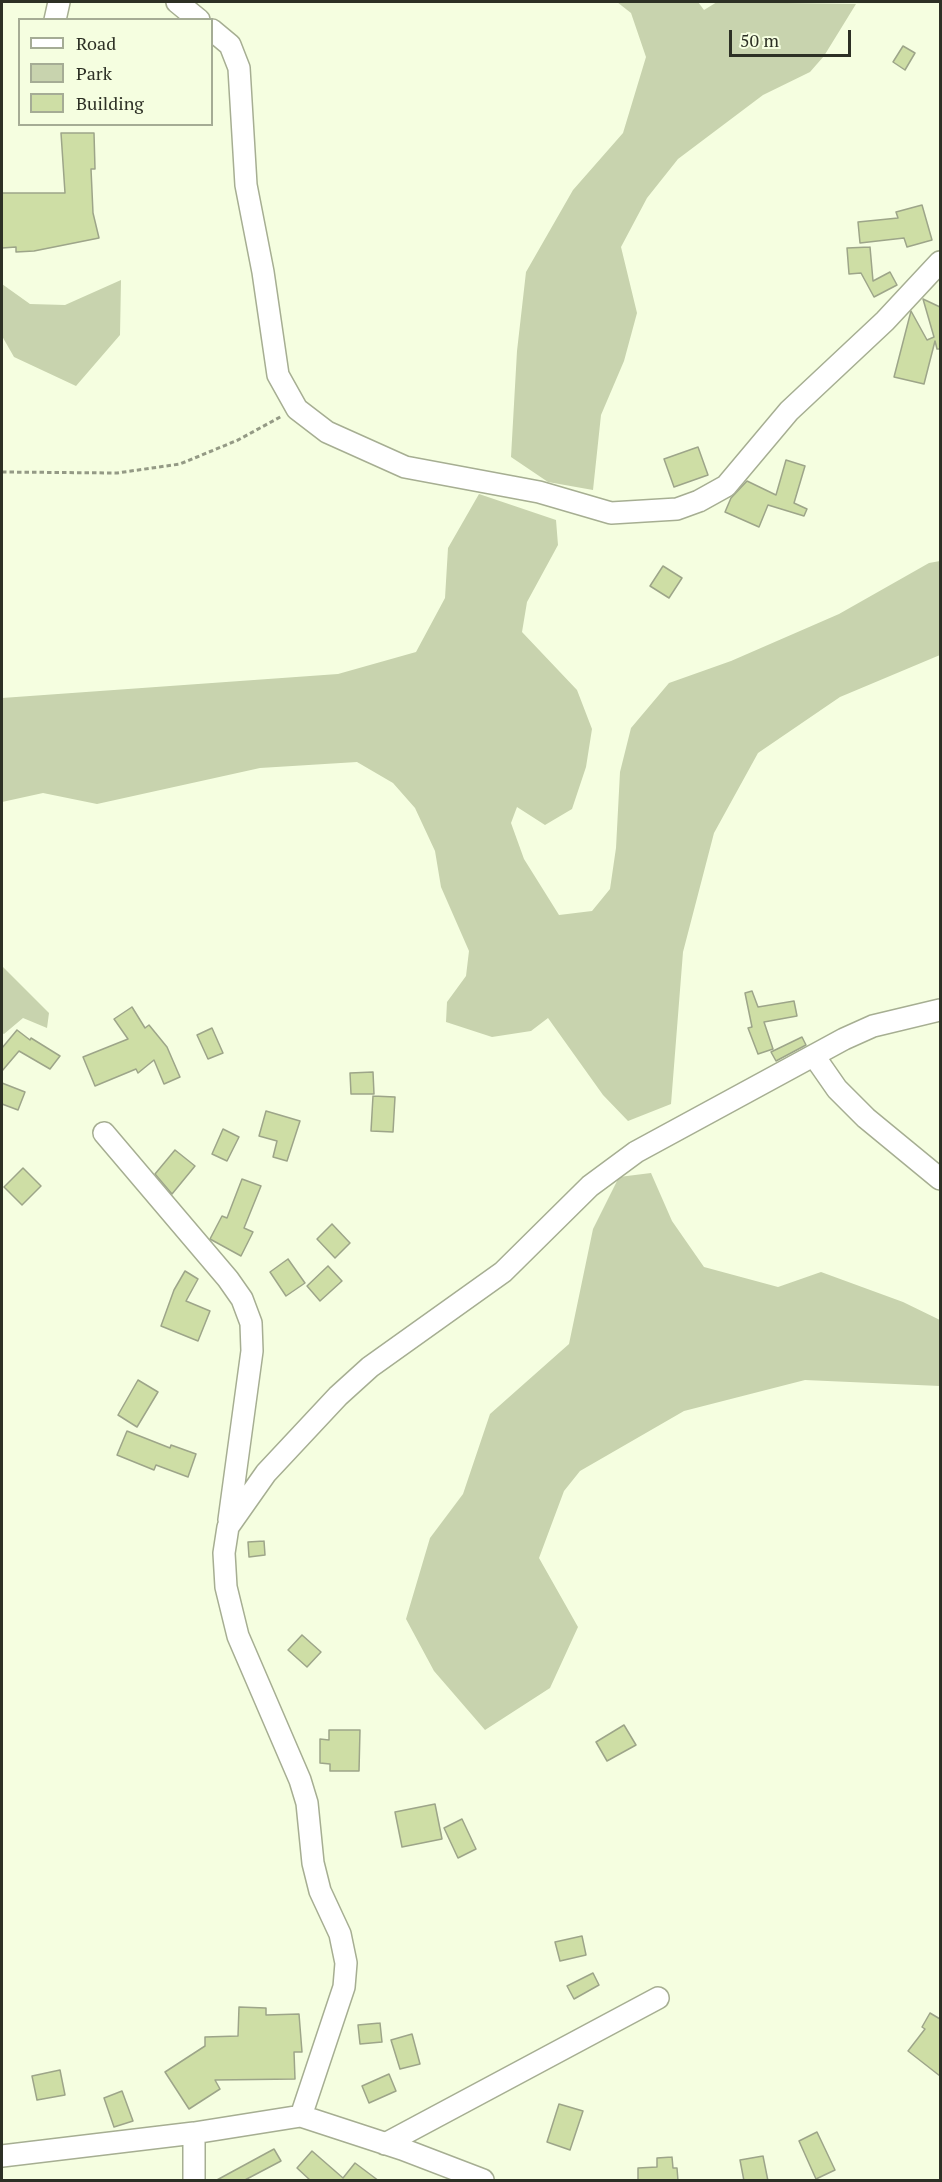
<!DOCTYPE html>
<html>
<head>
<meta charset="utf-8">
<style>
  body { margin:0 }
  #map { position:relative; width:942px; height:2182px; overflow:hidden; background:#f5fee0; font-family:"PT Serif",serif }
  canvas { display:block }
  .frame { position:absolute; inset:0; border:3px solid #2d3025; pointer-events:none }
  .legend { position:absolute; left:18px; top:18px; width:195px; height:108px; box-sizing:border-box; background:#f5fee0; border:2px solid #a5ac95; margin:0; padding:8px 10px; list-style:none; font-size:18px; color:#2d3025 }
  .legend li { display:flex; align-items:center; gap:12px; height:30px }
  .legend b { width:30px; border:2px solid #a5ac95 }
  .scale { position:absolute; left:729px; top:30px; width:122px; height:27px; box-sizing:border-box; border:3px solid #2d3025; border-top:0; padding-left:8px; font-size:18px; line-height:21px; white-space:nowrap; color:#2d3025; -webkit-text-stroke:4px #f5fee0; paint-order:stroke }
</style>
</head>
<body>
<div id="map">
<canvas width="942" height="2182"></canvas>
<div class="frame"></div>
<ul class="legend">
<li><b style="height:8px;background:#fff"></b>Road</li>
<li><b style="height:16px;background:#c8d3ae"></b>Park</li>
<li><b style="height:16px;background:#cedea5"></b>Building</li>
</ul>
<div class="scale">50 m</div>
</div>
<script>
const c = document.querySelector('canvas').getContext('2d');
c.lineJoin = 'round';
function paint(path, color) {
  c.fillStyle = color;
  c.fill(path, 'evenodd');
}
function poly(rows) {
  const path = new Path2D();
  for (const r of rows) {
    path.moveTo(r[0], r[1]);
    for (let i = 2; i < r.length; i += 2) path.lineTo(r[i], r[i + 1]);
  }
  return path;
}
function strokePath(path, color, width, dash) {
  c.strokeStyle = color;
  c.lineWidth = width;
  c.lineCap = dash ? 'butt' : 'round';
  c.setLineDash(dash || []);
  c.stroke(path);
}
const green = poly([
  [617,2,698,2,704,10,717,2,856,4,824,56,810,72,763,95,678,159,647,198,621,247,637,313,624,361,601,415,593,490,548,482,511,457,517,351,526,272,573,190,623,133,646,57,631,13],
  [121,280,120,335,76,386,14,357,2,336,2,284,30,304,65,305],
  [479,494,556,520,558,545,527,602,522,632,577,690,592,729,586,767,572,809,545,825,517,807,511,823,524,859,559,915,592,911,610,889,616,848,620,772,631,728,669,683,731,661,839,614,929,563,940,561,940,655,840,697,758,753,714,833,683,952,671,1104,628,1121,603,1095,548,1018,531,1031,492,1037,446,1022,447,1002,466,976,469,951,441,887,435,851,415,808,393,783,357,762,260,768,97,804,43,793,2,802,2,698,338,674,416,652,445,598,448,548],
  [2,966,49,1013,47,1028,23,1018,4,1034,2,1033],
  [651,1173,672,1221,704,1267,778,1287,821,1272,903,1302,940,1320,940,1386,805,1380,684,1411,580,1471,564,1491,539,1558,578,1627,550,1688,485,1730,434,1671,406,1619,430,1538,463,1494,490,1414,569,1344,593,1229,619,1177]
]);
const building = poly([
  [903,46,915,53,905,70,893,62,903,46],
  [61,133,94,133,95,169,91,169,93,213,99,238,34,251,16,252,16,247,2,248,2,193,65,193,61,133],
  [922,205,932,240,907,247,904,238,860,243,858,222,898,218,896,212,922,205],
  [870,247,873,281,890,272,897,285,874,297,861,273,849,274,847,248,870,247],
  [923,299,940,307,940,349,937,349,935,341,924,384,894,377,911,311,927,340,934,337,923,299],
  [698,447,708,475,674,487,664,459,698,447],
  [786,460,805,466,794,503,807,509,804,516,768,505,759,527,725,512,731,498,747,481,776,495,786,460],
  [663,566,682,578,669,598,650,586,663,566],
  [752,991,758,1007,794,1001,797,1016,764,1022,773,1049,758,1054,748,1028,752,1027,745,993,752,991],
  [132,1007,145,1028,149,1025,167,1047,180,1077,164,1084,154,1060,138,1073,136,1069,95,1086,83,1057,128,1039,114,1019,132,1007],
  [212,1028,223,1053,208,1059,197,1035,212,1028],
  [17,1030,30,1040,31,1038,60,1056,50,1069,19,1051,2,1071,2,1048,17,1030],
  [802,1037,806,1045,776,1061,771,1052,802,1037],
  [373,1072,374,1094,351,1094,350,1073,373,1072],
  [2,1083,25,1092,18,1110,2,1104,2,1083],
  [373,1096,395,1097,393,1132,371,1131,373,1096],
  [266,1111,300,1121,287,1161,273,1157,277,1141,259,1136,266,1111],
  [223,1129,239,1137,227,1161,212,1154,223,1129],
  [175,1150,195,1166,172,1194,155,1174,175,1150],
  [23,1168,41,1186,22,1205,4,1187,23,1168],
  [242,1179,261,1186,244,1228,253,1232,241,1256,210,1239,222,1216,227,1218,242,1179],
  [332,1224,350,1243,335,1258,317,1239,332,1224],
  [288,1259,305,1283,286,1296,270,1272,288,1259],
  [328,1266,342,1281,320,1301,307,1286,328,1266],
  [185,1271,198,1279,186,1301,210,1311,198,1341,161,1326,174,1290,185,1271],
  [138,1380,158,1392,137,1427,118,1415,138,1380],
  [127,1431,170,1448,171,1445,196,1454,188,1477,156,1465,154,1470,117,1455,127,1431],
  [264,1541,265,1555,249,1557,248,1542,264,1541],
  [302,1635,321,1652,307,1667,288,1650,302,1635],
  [624,1725,636,1745,607,1761,596,1742,624,1725],
  [329,1730,360,1730,359,1771,330,1771,330,1764,320,1763,320,1739,329,1740,329,1730],
  [435,1804,442,1839,402,1847,395,1812,435,1804],
  [462,1819,476,1849,458,1858,444,1828,462,1819],
  [582,1936,586,1955,560,1961,555,1942,582,1936],
  [593,1973,599,1985,574,1999,567,1986,593,1973],
  [239,2007,266,2008,266,2015,299,2014,302,2052,294,2052,295,2079,215,2080,220,2089,189,2109,165,2072,205,2046,205,2037,238,2036,239,2007],
  [930,2013,940,2019,940,2076,908,2051,925,2029,922,2027,930,2013],
  [380,2023,382,2042,360,2044,358,2025,380,2023],
  [412,2034,420,2064,400,2069,391,2040,412,2034],
  [60,2070,65,2095,37,2100,32,2076,60,2070],
  [389,2074,396,2091,369,2103,362,2086,389,2074],
  [122,2091,133,2121,114,2127,104,2098,122,2091],
  [559,2104,583,2111,570,2150,547,2142,559,2104],
  [817,2132,835,2170,816,2179,799,2141,817,2132],
  [274,2149,281,2161,243,2181,215,2181,274,2149],
  [312,2151,343,2178,355,2163,379,2181,311,2181,297,2168,312,2151],
  [763,2156,768,2181,744,2181,740,2160,763,2156],
  [672,2157,673,2168,677,2168,678,2181,638,2181,638,2168,657,2167,657,2158,672,2157]
]);
const path = poly([
  [2,472,117,473,180,464,238,440,282,416]
]);
const minor = poly([
  [177,2,199,20],
  [55,20,59,2],
  [212,30,230,45,239,68,246,185,263,272,278,375,297,409,327,432,405,467,539,492,611,513,677,509,699,501,726,486,789,411,885,321,940,262],
  [814,1056,837,1089,866,1118,940,1179],
  [104,1133,228,1279,242,1299,251,1323,252,1351,229,1520],
  [301,2116,344,1987,346,1963,340,1934,320,1891,313,1863,307,1803,300,1780,238,1636,226,1587,224,1553,228,1527,266,1473,338,1396,370,1367,503,1272,590,1186,636,1152,844,1039,873,1026,940,1010],
  [385,2144,658,1998],
  [2,2156,194,2133,301,2116,402,2149,483,2180],
  [194,2180,194,2133]
]);
paint(green, '#c8d3ae');
paint(building, '#cedea5');
strokePath(building, '#9da589', 1.5);
strokePath(minor, '#a6ae92', 24);
strokePath(path, '#949a85', 3, [4.5, 3]);
strokePath(minor, '#fff', 21);
</script>
</body>
</html>
